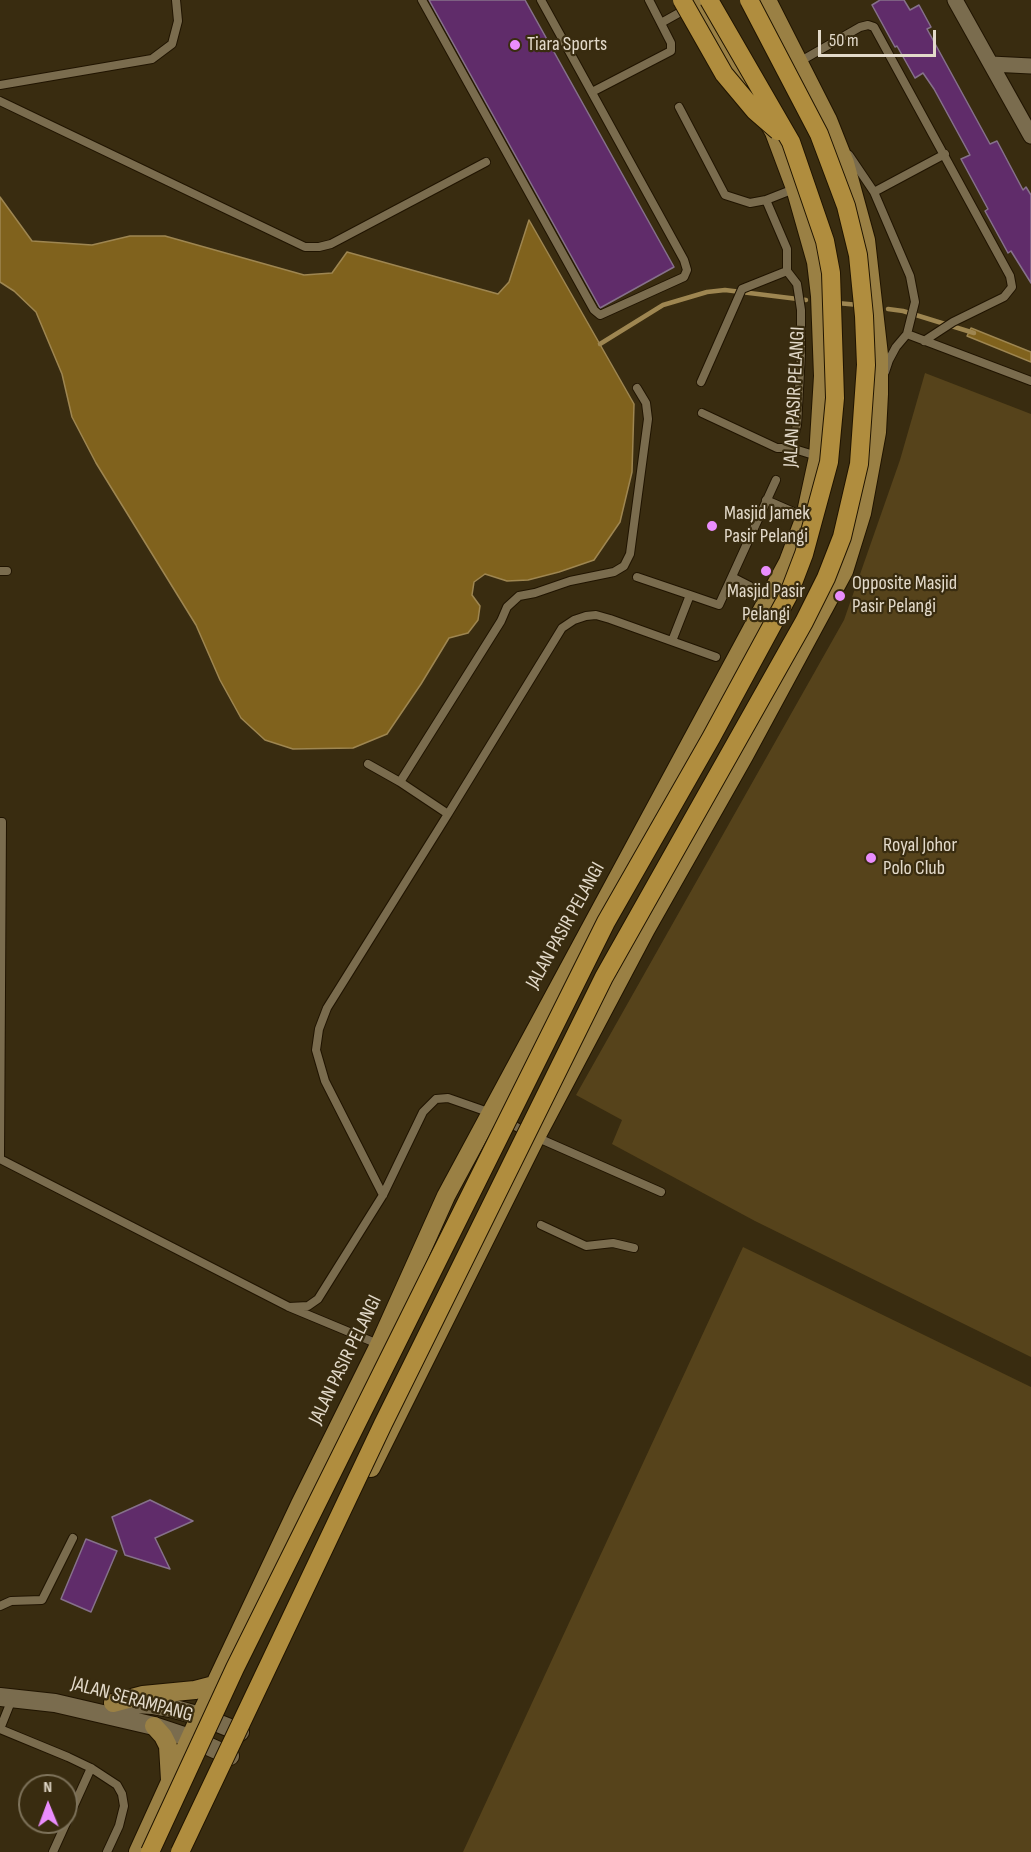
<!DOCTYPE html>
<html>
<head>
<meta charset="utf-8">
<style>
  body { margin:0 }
  #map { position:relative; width:1031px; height:1852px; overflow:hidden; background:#392c10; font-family:"Sofia Sans Condensed",sans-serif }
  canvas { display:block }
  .north { position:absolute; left:18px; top:1774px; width:60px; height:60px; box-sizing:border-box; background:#392c10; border:2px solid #7d725a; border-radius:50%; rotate:359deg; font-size:16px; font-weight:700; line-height:24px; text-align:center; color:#e3daca }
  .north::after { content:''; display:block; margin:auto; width:21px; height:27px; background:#ea8dfd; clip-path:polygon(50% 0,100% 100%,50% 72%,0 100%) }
  .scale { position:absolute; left:818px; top:30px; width:118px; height:27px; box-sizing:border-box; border:3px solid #e3daca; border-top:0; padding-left:8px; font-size:18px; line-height:21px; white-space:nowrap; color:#e3daca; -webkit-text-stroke:4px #392c10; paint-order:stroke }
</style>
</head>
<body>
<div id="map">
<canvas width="1031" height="1852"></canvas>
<div class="north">N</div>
<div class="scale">50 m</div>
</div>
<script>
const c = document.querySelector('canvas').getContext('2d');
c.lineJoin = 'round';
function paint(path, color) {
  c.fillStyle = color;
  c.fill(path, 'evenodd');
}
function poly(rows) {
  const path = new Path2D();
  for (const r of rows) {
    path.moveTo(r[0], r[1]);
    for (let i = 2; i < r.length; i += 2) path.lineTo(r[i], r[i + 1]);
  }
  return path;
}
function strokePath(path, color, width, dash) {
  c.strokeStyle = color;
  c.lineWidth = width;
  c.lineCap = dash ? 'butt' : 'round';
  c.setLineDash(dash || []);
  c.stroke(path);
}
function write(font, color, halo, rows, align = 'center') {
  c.font = font + ' "Sofia Sans Condensed",sans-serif';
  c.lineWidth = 4.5;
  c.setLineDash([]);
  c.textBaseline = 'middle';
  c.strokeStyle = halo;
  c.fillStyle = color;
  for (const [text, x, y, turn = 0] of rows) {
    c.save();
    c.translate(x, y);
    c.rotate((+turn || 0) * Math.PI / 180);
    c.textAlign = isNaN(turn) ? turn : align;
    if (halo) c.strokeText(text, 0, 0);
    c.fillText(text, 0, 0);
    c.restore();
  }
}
const green = poly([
  [925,373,1031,414,1031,1357,755,1221,612,1144,622,1120,576,1095,844,620,900,460],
  [743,1247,1031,1387,1031,1852,463,1852]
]);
const water = poly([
  [0,197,32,241,92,245,130,236,165,236,304,275,332,273,347,252,498,294,509,282,529,220,634,404,632,472,620,522,594,560,559,572,528,580,507,581,485,574,474,582,472,595,480,606,478,620,468,633,449,638,421,684,387,734,353,748,293,749,265,740,241,718,220,680,196,625,96,463,72,417,62,374,36,312,14,291,0,282,0,197],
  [971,328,1031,352,1031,362,967,336,971,328]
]);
const stream = poly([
  [837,303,859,305],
  [888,309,903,311,974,333],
  [600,344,663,305,707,292,725,290,806,300]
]);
const building = poly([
  [429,0,525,0,674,267,600,308,599,306,429,0],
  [880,0,904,0,910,10,919,5,931,27,927,29,990,144,997,141,1023,190,1026,187,1031,195,1031,283,1011,251,1008,253,985,211,988,209,961,159,970,155,934,89,923,73,915,78,897,46,895,47,872,5,880,0],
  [150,1500,193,1521,155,1538,170,1569,125,1555,112,1517,150,1500],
  [86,1539,117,1551,91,1612,61,1599,86,1539]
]);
const lane = poly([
  [422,0,594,310,600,315,684,277,687,270,684,260,541,0],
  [661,23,686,9],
  [799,62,860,27,868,25,874,27,1010,276,1012,287,1004,297,953,322,924,341],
  [0,85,152,59,172,44,178,21,176,0],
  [592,92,671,51,671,43,649,0],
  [0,101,305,247,319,247,331,244,486,162],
  [679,107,725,195,750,203,766,200,794,189],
  [849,155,874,192,910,276,915,302,907,334,896,347,889,360,885,372],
  [874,192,945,154],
  [787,271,797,284,801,310,801,353,797,425,791,448],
  [907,334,1031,381],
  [701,382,742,289,787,271,787,249,766,200],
  [702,413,777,448,791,448,817,456],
  [766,500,805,517],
  [0,571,7,571],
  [637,577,690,595],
  [732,577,769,596],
  [672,641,690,595,719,605,776,480],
  [368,764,400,782,448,814,327,1008,319,1029,316,1050,325,1081,383,1195],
  [400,782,501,621,507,607,519,596,535,593,570,581,614,572,624,566,630,554,648,419,646,403,637,388],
  [448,814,562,628,574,620,586,616,596,615,610,619,716,657],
  [0,822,2,822,0,1157],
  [507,1122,536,1137,661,1192],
  [0,1159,289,1307,378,1344],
  [541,1225,586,1246,613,1243,634,1248],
  [289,1307,308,1306,318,1299,383,1195,423,1112,436,1099,448,1098,491,1113],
  [0,1606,11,1601,42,1600,73,1538],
  [0,1729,68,1757,91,1768,117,1785,122,1794,124,1806,119,1826,107,1852],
  [0,1729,12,1699],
  [53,1852,91,1768]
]);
const street = poly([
  [955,0,1031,136],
  [991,64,1031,66]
]);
const secondary = poly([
  [0,1697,55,1703,154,1726,190,1738,230,1756],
  [120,1703,152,1705,175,1709,200,1716,240,1732]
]);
const primary = poly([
  [371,1468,536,1137,646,929,744,756,844,571,862,513,877,432,879,394,879,355,866,240,845,163,828,120,767,0],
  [113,1703,143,1695,195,1690,214,1685],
  [154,1726,163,1736,168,1746,170,1780],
  [138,1852,200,1716,300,1504,379,1345,446,1196,788,562,805,517,818,457,823,376,820,296,816,262,795,188,774,132,698,0]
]);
const highwayBridge = poly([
  [682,0,724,74,755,111,778,131],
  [150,1852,235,1668,606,922,711,738,788,596,804,554,829,462,835,398,831,273,825,241,791,142,709,0],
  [180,1852,383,1424,604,977,804,622,826,578,842,537,859,464,866,365,864,316,858,255,846,206,819,134,749,0]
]);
const markers = [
  [515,45,6,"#ea8dfd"],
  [712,526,6,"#ea8dfd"],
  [766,571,6,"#ea8dfd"],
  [840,596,6,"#ea8dfd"],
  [871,858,6,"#ea8dfd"]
];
const poiNames = [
  ["Tiara Sports",527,45],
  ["Masjid Jamek",724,514],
  ["Pasir Pelangi",724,537],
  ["Opposite Masjid",852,584],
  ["Pasir Pelangi",852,607],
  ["Masjid Pasir",766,592,"center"],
  ["Pelangi",766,615,"center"],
  ["Royal Johor",883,846],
  ["Polo Club",883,869]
];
const streetNames = [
  ["JALAN PASIR PELANGI",795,397,-87],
  ["JALAN PASIR PELANGI",566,926,-61],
  ["JALAN PASIR PELANGI",346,1360,-64],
  ["JALAN SERAMPANG",132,1700,15]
];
paint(green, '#56431b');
paint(water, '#80621d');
strokePath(water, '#9e8651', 1.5);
strokePath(stream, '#9e8651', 4.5);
paint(building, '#602c6a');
strokePath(building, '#86718b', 1.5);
strokePath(lane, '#201400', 10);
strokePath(street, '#201400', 17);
strokePath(secondary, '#201400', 20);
strokePath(primary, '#201400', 20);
strokePath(lane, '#7a6c4e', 8);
strokePath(street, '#7a6c4e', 15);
strokePath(secondary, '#7a6c4e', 18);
strokePath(primary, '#9a8044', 18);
strokePath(highwayBridge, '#201400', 20, []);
strokePath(highwayBridge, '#b08d3e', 18);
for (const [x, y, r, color] of markers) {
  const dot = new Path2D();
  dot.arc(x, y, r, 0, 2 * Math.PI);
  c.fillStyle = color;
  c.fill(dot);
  strokePath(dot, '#392c10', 2);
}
write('20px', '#e3daca', '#392c10', poiNames, 'left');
write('20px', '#e3daca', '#392c10', streetNames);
</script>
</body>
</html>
